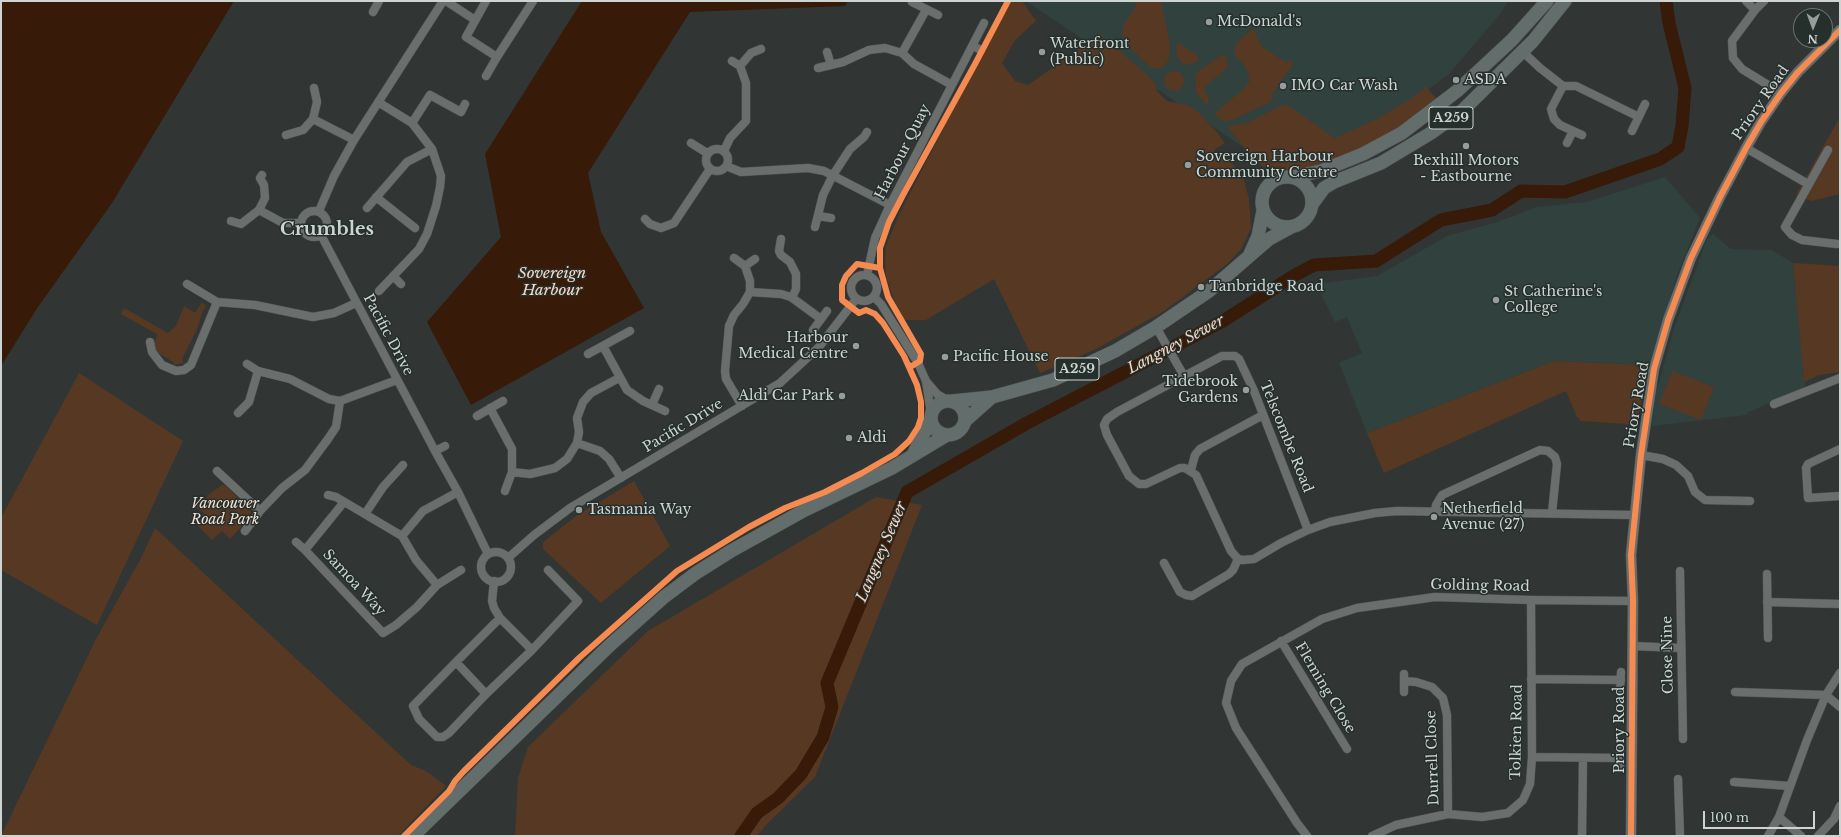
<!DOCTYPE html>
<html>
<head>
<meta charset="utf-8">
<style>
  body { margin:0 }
  #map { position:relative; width:1841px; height:837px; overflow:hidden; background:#313635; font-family:"Libre Baskerville",serif }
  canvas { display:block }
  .frame { position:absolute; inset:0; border:2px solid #cdd4d2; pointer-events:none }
  .north { position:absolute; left:1793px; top:8px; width:40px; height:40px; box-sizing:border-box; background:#252f2c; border:1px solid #68716e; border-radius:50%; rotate:181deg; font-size:11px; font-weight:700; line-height:16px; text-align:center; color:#cdd4d2 }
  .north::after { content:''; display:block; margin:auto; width:14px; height:18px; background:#969d9b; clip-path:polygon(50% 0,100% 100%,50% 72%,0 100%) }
  .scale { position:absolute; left:1703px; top:811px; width:112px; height:18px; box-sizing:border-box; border:2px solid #cdd4d2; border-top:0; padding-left:5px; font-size:12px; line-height:14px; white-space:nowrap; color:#cdd4d2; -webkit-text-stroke:3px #252f2c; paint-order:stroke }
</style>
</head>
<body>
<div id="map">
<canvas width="1841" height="837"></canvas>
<div class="frame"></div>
<div class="north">N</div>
<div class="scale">100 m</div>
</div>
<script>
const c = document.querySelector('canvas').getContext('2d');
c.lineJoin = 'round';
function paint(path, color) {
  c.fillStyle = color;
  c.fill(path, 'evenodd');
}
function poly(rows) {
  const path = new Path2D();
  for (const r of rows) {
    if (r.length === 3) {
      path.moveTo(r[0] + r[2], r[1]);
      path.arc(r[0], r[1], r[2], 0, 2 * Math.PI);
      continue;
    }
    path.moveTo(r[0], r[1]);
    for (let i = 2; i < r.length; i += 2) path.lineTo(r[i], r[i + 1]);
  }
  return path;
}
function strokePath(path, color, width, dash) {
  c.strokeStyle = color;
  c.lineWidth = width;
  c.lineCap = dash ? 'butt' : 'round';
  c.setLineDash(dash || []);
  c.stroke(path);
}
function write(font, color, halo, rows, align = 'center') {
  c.font = font + ' "Libre Baskerville",serif';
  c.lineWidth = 3;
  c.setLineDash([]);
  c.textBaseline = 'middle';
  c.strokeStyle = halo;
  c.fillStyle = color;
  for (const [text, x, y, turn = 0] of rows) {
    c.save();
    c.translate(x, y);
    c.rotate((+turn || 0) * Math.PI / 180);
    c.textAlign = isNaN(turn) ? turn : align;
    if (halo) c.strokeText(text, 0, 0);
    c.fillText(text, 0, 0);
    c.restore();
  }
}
const built = poly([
  [1026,1,1508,1,1500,14,1449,74,1402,109,1340,141,1261,159],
  [1665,177,1700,218,1677,276,1649,365,1554,361,1367,433,1339,363,1362,353,1347,317,1335,322,1316,284,1377,276,1447,236,1497,222,1536,207,1587,202],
  [1713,234,1731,249,1772,250,1793,263,1805,387,1747,413,1747,415,1652,426,1656,393,1673,331,1707,239]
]);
const green = poly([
  [1011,1,1022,1,1036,21,1015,40,1002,63,1015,81,1028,85,1102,33,1103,41,1108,45,1115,47,1144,72,1155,83,1157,91,1167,101,1187,105,1197,111,1215,130,1225,143,1214,150,1229,159,1243,177,1249,199,1251,228,1242,248,1227,264,1164,311,1096,349,1040,373,994,279,926,320,903,320,892,294,886,276,885,260,886,246,901,211,997,24],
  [1135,1,1161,1,1170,45,1169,60,1163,67,1157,69,1150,67,1125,43,1122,33,1124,24,1136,6],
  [1253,28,1261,46,1287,63,1290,60,1294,63,1288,72,1287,72,1271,96,1273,98,1268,103,1232,120,1224,121,1216,116,1215,113,1242,90,1250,81,1249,75,1244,64,1237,58,1234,50,1236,44],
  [1178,44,1180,44,1198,56,1198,61,1188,65,1183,63,1178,59,1177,54,1176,45],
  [1221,55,1225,55,1228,65,1224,71,1205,86,1204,89,1210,102,1206,104,1196,92,1195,76,1198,71],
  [1174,81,10],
  [1426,87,1436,98,1429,108,1378,142,1332,162,1302,170,1278,172,1262,166,1250,155,1228,128,1229,126,1247,123,1284,104,1287,105,1335,138,1377,119,1412,98],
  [1840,117,1840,194,1811,201,1796,195],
  [1793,263,1840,266,1840,372,1819,375,1804,382],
  [202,302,205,305,206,308,203,310,197,329,182,359,183,363,175,365,172,361,153,350,157,334,121,314,124,308,168,333,176,326,184,306,195,313],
  [1554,361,1649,365,1637,421,1628,424,1581,421,1577,417,1566,391,1384,473,1367,433],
  [1672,371,1714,387,1701,420,1659,404],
  [79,373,183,441,97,625,1,570,1,518],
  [634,481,670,546,601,603,543,549,543,542,576,516],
  [222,485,226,486,251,512,245,523,230,539,222,531,212,540,197,525,206,515,196,507,212,492],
  [876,497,922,505,815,777,765,826,757,836,515,836,518,778,528,747,648,631],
  [155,528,411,765,426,771,446,786,398,836,1,836,96,639,141,558]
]);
const water = poly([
  [1,1,234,1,112,203,38,307,1,366],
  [582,1,848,1,845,6,690,12,588,173,601,232,644,308,471,405,427,322,501,237,485,154]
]);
const river = poly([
  [741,836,757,813,778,798,801,774,823,737,832,707,827,683,907,492,1027,423,1223,321,1295,275,1314,265,1376,261,1441,220,1492,210,1521,191,1565,192,1660,159,1678,147,1682,126,1685,88,1669,23,1666,1]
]);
const minor = poly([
  [446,1,475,20],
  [1746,1,1755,10],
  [1764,1,1755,10,1732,41,1733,58,1742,69,1781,93],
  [912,2,938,15],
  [373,12,379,1],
  [973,46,981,50],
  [827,52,831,65],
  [1523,52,1540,68,1563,86,1576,86,1639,117],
  [902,53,926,10],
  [497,57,533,1],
  [740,66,751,53,761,49],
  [818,68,843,62,869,50,885,48,902,53,914,64,952,85],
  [486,76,497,57,466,37,486,1],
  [1563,86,1551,109,1554,119,1560,125,1582,135],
  [378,102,412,123,432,149,441,176,440,187,436,206,427,234,419,249,379,291],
  [313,119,354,140],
  [412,123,430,95,461,112,465,104],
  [1632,131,1645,104],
  [286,135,303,130,313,119,317,102,314,88],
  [691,143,707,153],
  [1567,143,1573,131],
  [1746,148,1808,184],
  [717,160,11],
  [1828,150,1785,227,1792,235,1802,240,1837,244],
  [724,151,730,138,746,121,746,83,740,66,732,61],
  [726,166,741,172,808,168,824,171,890,205],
  [376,197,415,228],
  [367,208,407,162,432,149],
  [259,210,283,223,301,223],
  [319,211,334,176,354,140,443,1],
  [314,224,13],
  [818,216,831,218],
  [645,219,650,224,661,228,674,223,710,169],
  [231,221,241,224,259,210,265,198,264,185,260,178,262,175],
  [815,227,823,195,833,175,850,149,864,137,867,132],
  [321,235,435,451,458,492,488,554],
  [781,239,779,251,781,255,790,262,796,274,796,289,792,298],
  [734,258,745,266,750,281,750,292,743,304,734,315,729,326,725,371,726,379,742,406],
  [745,266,755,259],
  [864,288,13],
  [867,275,875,238,890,205,984,23],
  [393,276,401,284],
  [187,284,217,302,255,305,313,317,334,313,356,303],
  [750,292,781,294,791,297,821,319],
  [874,297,881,304,918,363,926,381,937,394,947,400],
  [1156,327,1184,376],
  [813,330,827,311],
  [150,342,152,352,162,365,176,371,184,370,191,365,217,302],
  [603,346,627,390,643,401,665,411],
  [588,354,630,331],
  [247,364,258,371,290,379,329,399,340,401,397,380],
  [619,378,591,393,583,402,577,418,579,432,577,443,600,451,609,459,621,478],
  [926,381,931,413],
  [1774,404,1840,378],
  [652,405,659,389],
  [490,408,512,449,512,472,505,491],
  [238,413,249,402,258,371],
  [477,416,503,401],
  [1840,449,1808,464,1806,468,1808,498,1840,496],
  [435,451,445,446],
  [1641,455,1663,459,1676,465,1688,476,1695,492,1705,500,1750,501],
  [1191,470,1195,455,1200,449,1263,415],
  [217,471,260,511],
  [512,472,530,474,555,468,567,459,577,443],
  [328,495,336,497,402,536],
  [1435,512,1436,505,1442,495,1540,450,1548,451,1555,457,1557,464,1552,513],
  [365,514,383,487,403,465],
  [245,531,260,511,282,488,305,470,328,439,336,427,340,401],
  [296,542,305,550,383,633,396,625,417,607,437,585,416,560,402,536,423,511,458,492],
  [305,550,344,502],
  [496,567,15],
  [508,558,534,535,570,508,780,383,819,347,856,299],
  [1238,559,1231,551,1196,475,1185,468,1180,468,1146,484,1139,484,1129,476,1107,435,1104,425,1107,419,1117,412,1222,356,1235,356,1239,359,1254,391,1308,530],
  [1238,559,1243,560,1254,559,1281,543,1308,530,1330,522,1375,513,1397,511,1634,515],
  [1164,563,1180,592,1186,595,1192,596,1229,574,1233,570,1238,559],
  [1680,571,1683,739],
  [1767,574,1768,638],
  [494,581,492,601,494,608,500,618,532,650],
  [437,585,461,570],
  [1767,602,1840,604],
  [1281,641,1347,749],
  [1632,646,1681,648],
  [456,662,486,694,449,733,443,737,437,737,419,719,413,706,456,662,500,618],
  [1531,679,1621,680],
  [1404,681,1416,682,1432,687,1443,698,1447,715,1448,814],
  [1620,690,1621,672],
  [1404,692,1404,674],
  [1735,692,1826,695,1840,707],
  [486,694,532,650,578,601,548,570],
  [1532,757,1620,758],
  [1620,768,1620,750],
  [1678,779,1680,836],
  [1734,782,1790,786],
  [1779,817,1801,836],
  [1307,836,1297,823,1236,728,1226,703,1231,681,1242,664,1322,619,1357,608,1435,597,1531,600,1633,601],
  [1372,836,1396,825,1448,814,1482,817,1508,813,1523,800,1530,784,1532,757,1531,600],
  [1582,836,1583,758],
  [1768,836,1779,817,1807,740,1826,695,1840,673],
  [1818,836,1834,819,1840,806]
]);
const tertiary = poly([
  [1631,836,1633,601,1631,555,1641,455,1654,369,1668,320,1691,258,1720,197,1746,148,1761,122,1781,93,1798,72,1840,30]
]);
const primary = poly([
  [1287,202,25],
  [1293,177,1321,171,1363,154,1402,133,1457,91,1512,40,1547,1],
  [1313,203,1324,188,1334,182,1381,163,1431,133,1463,110,1533,41,1565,1],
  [1250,254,1258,236,1263,211],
  [948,418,17],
  [953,401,992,397,1053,380,1115,351,1156,327,1209,291,1269,239,1291,227],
  [965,421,992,397],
  [913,455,930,421],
  [413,836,609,646,664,597,696,573,731,551,803,511,892,468,947,435]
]);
const cycleway = poly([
  [908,365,912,366,920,361,921,354,888,297,880,268,880,248,889,222,903,195,975,64,1008,1],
  [404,836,449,791,455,781,464,771,579,658,677,571,749,527,785,508,825,492,862,473,895,454,909,441,918,427,921,418,921,402,917,385,904,356,883,323,875,314,866,310,859,313,842,300,842,285,846,276,857,264,880,268],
  [1631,836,1633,601,1631,555,1641,455,1654,369,1668,320,1691,258,1720,197,1746,148,1761,122,1781,93,1798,72,1840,30]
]);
const markers = [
  [1209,22,4,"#969d9b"],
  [1042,52,4,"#969d9b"],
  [1456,80,4,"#969d9b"],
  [1283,86,4,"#969d9b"],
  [1466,146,4,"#969d9b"],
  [1188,165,4,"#969d9b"],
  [1201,287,4,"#969d9b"],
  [1496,300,4,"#969d9b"],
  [856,346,4,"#969d9b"],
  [945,357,4,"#969d9b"],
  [1246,390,4,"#969d9b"],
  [842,396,4,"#969d9b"],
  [849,438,4,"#969d9b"],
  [579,510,4,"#969d9b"],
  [1434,517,4,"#969d9b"]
];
const shields = [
  [1451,118,44],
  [1077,369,44]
];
const shieldNames = [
  ["A259",1451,118],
  ["A259",1077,369]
];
const poiNames = [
  ["McDonald's",1217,22],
  ["Waterfront",1050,44],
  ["(Public)",1050,60],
  ["ASDA",1464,80],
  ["IMO Car Wash",1291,86],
  ["Sovereign Harbour",1196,157],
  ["Community Centre",1196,173],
  ["Bexhill Motors",1466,161,"center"],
  ["- Eastbourne",1466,177,"center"],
  ["Tanbridge Road",1209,287],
  ["St Catherine's",1504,292],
  ["College",1504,308],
  ["Harbour",848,338,"right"],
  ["Medical Centre",848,354,"right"],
  ["Pacific House",953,357],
  ["Tidebrook",1238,382,"right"],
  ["Gardens",1238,398,"right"],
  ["Aldi Car Park",834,396,"right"],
  ["Aldi",857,438],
  ["Netherfield",1442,509],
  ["Avenue (27)",1442,525],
  ["Tasmania Way",587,510]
];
const streetNames = [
  ["Priory Road",1761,103,-55],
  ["Harbour Quay",903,152,-63],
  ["Pacific Drive",388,335,62],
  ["Priory Road",1637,405,-80],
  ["Pacific Drive",683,426,-31],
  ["Telscombe Road",1286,437,68],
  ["Samoa Way",354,583,47],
  ["Golding Road",1480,586,1],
  ["Close Nine",1668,655,-91],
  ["Fleming Close",1325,688,59],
  ["Priory Road",1620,730,-90],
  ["Tolkien Road",1517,732,-89],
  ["Durrell Close",1433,758,-92]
];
const parkNames = [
  ["Vancouver",225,504],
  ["Road Park",225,520]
];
const waterNames = [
  ["Sovereign",552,274],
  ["Harbour",552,291],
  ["Langney Sewer",1176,345,-28],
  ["Langney Sewer",882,552,-67]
];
const districtNames = [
  ["Crumbles",327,230]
];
paint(built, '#30413e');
paint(green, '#573823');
paint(water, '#371a07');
strokePath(river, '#371a07', 13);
strokePath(minor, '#505553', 9);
strokePath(tertiary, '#505553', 11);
strokePath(primary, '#505553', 14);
strokePath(minor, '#6a6e6d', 8);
strokePath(tertiary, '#6a6e6d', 10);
strokePath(primary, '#636d6b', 13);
strokePath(cycleway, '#f68b52', 6);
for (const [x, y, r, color] of markers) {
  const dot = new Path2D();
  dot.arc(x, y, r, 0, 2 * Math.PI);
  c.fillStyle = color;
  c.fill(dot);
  strokePath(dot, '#252f2c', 1.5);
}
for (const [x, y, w] of shields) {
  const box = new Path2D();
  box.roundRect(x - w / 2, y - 11, w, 22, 3);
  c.fillStyle = '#252f2c';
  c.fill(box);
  strokePath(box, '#cdd4d2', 1);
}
write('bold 13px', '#cdd4d2', null, shieldNames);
write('14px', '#cdd4d2', '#252f2c', poiNames, 'left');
write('14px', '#cdd4d2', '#252f2c', streetNames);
write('italic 14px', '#f3dfd4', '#252f2c', parkNames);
write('italic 15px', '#fdd6c0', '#252f2c', waterNames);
write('bold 18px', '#cdd4d2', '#252f2c', districtNames);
</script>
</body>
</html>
